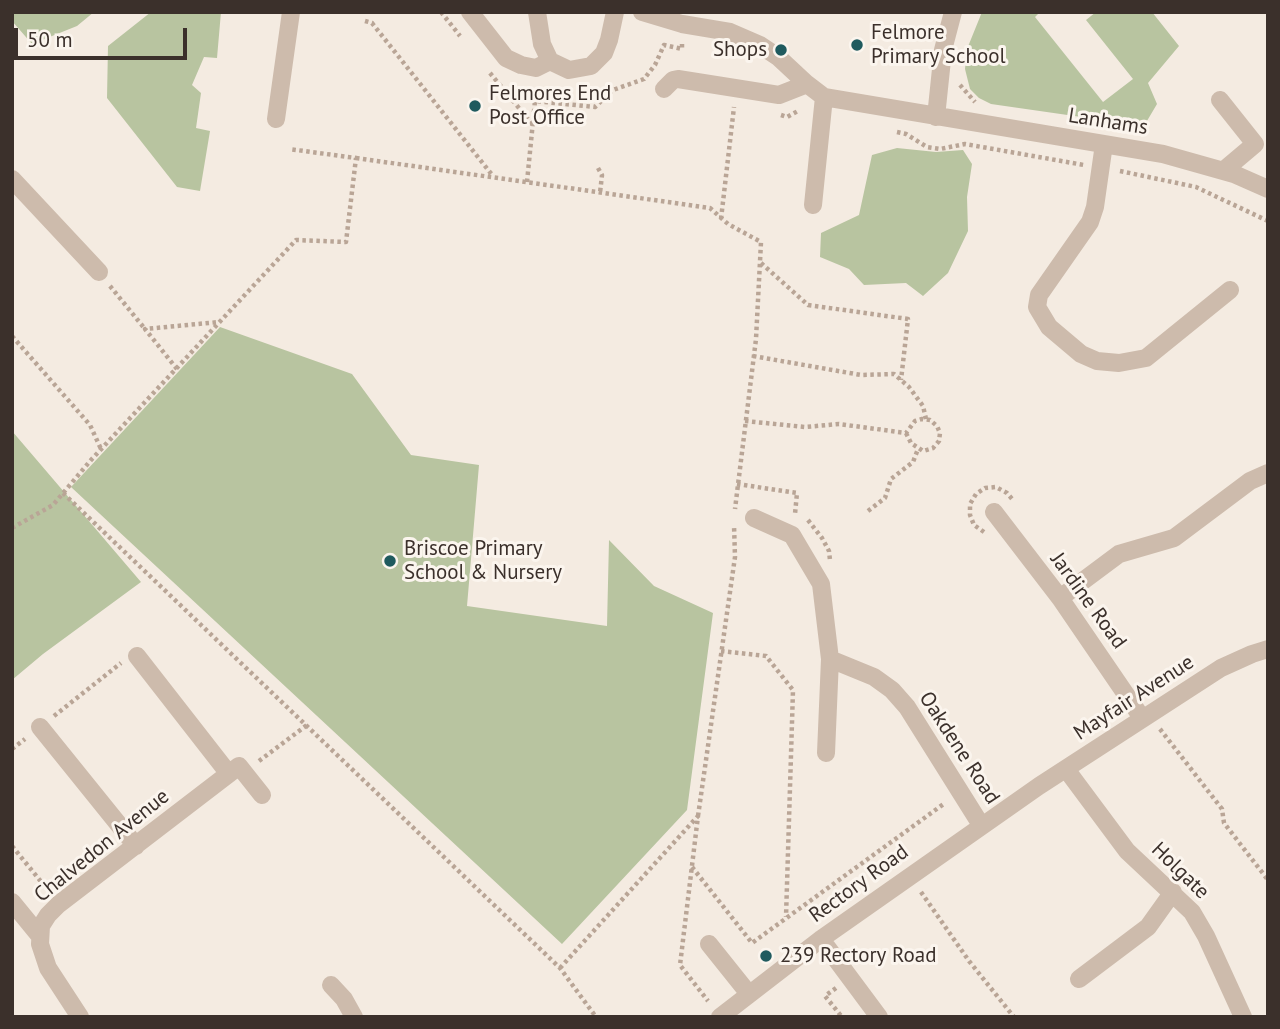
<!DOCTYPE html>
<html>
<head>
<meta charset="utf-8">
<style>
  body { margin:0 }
  #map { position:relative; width:1280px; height:1029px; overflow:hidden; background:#f4ebe1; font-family:"PT Sans",sans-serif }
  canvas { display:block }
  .frame { position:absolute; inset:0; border:14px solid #3b302b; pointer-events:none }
  .scale { position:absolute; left:14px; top:28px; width:173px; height:32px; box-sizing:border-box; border:4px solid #3b302b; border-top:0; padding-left:9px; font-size:21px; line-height:24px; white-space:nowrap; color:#3b302b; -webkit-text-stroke:5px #fbf5ee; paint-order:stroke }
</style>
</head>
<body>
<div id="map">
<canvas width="1280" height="1029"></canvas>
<div class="frame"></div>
<div class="scale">50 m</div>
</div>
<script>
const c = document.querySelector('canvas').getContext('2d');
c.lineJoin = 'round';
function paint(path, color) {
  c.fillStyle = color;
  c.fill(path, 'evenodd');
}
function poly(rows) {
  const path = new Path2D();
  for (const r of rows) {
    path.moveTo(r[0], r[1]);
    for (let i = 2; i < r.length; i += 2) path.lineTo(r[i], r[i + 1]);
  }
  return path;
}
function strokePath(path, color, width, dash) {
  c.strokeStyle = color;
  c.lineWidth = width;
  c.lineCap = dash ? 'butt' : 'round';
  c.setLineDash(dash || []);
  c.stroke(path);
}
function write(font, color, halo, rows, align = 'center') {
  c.font = font + ' "PT Sans",sans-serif';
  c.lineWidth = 6;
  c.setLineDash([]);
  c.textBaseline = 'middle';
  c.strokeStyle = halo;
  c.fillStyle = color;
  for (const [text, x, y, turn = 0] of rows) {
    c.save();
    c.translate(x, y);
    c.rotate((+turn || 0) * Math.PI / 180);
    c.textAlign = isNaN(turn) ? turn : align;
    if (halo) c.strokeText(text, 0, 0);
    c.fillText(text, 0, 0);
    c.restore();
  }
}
const green = poly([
  [12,12,94,12,77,26,32,44,12,21],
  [151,12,221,12,217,58,204,57,192,85,201,93,196,128,210,131,200,191,177,187,107,98,108,46],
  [982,12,1040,12,1035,17,1103,102,1133,79,1086,20,1096,12,1152,12,1179,46,1148,83,1157,104,1144,126,991,104,979,98,970,89,965,69,967,49],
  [897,148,936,152,963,150,972,164,967,197,968,231,948,273,923,296,906,283,864,285,849,269,820,257,821,233,859,215,872,155],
  [220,327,352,374,411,455,479,465,467,606,607,626,609,540,654,586,713,613,687,810,562,944,71,487],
  [12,431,141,582,43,654,12,680]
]);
const path = poly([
  [441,12,460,36],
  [365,21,372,23,493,176],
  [490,73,533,125],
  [960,85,975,102],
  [781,115,787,117,798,111],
  [897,132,906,134,927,147,940,149,965,144,1084,165],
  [356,158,710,208,728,224,761,242,756,339,735,509],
  [598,168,602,175,600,193],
  [1120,171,1196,187,1268,221],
  [527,182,535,101,595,107,613,90,644,79,655,65,664,45,682,49,682,44],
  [721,219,734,107],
  [761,263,808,305,908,319,901,380],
  [110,286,145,329],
  [12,336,90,425,101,449],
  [753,356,861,375,894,374,909,387,923,406,926,419],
  [177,369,145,329,219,322],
  [745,421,805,427,839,424,906,433,915,421,922,419,930,420,937,426,940,433,939,441,933,448,923,451,911,443,906,433],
  [737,484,797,493,795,514,797,515],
  [63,493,560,968,596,1017],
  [868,511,885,498,891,479,913,462,918,449],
  [808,520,822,538,829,551,830,560],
  [12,528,53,505,91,460,296,240,346,242,356,158,289,149],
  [984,532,974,525,970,515,970,504,976,494,985,488,996,487,1007,493,1013,500],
  [721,651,766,656,793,690,786,917],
  [54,716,121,663],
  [1160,729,1222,809,1224,823,1268,880],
  [12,749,25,739],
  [259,761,307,725],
  [698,816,735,557,734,525],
  [12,846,47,889],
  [692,867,752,943,945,803],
  [921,892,969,961,1014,1017],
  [560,968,698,816,680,965,708,1001],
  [836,988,825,996,842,1017]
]);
const minor = poly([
  [470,12,506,58,521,65,536,68,550,61],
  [537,12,542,44,550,61,569,70,591,66,604,53,609,40,615,12],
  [642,12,682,24,730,32,760,45,778,57,807,84,824,97,1163,154,1234,174,1268,189],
  [664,89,673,80,678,79,779,95,807,84],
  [1220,100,1255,144,1223,171],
  [936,117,943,50,953,12],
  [276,119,291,12],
  [1104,144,1095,207,1090,222,1039,295,1037,307,1049,327,1081,354,1097,361,1119,363,1146,358,1230,290],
  [12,179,99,272],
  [813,205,824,97],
  [994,512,1060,598,1142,718],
  [754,518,792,535,821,584,830,659,874,677,892,690,907,707,981,825],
  [1060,598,1119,554,1174,538,1250,481,1268,473],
  [137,656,229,774],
  [40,727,136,846],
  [826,753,830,659],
  [1066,769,1127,851,1192,912,1206,936,1243,1017],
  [12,902,39,935],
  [821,939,879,1017],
  [709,944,749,994],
  [1079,979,1148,927,1173,892],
  [331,985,344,999,354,1017],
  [80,1017,48,968,40,944,41,926,48,915,59,904,239,766,262,795],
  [720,1017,821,939,1039,786,1221,668,1252,654,1268,649]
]);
const markers = [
  [857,45,7,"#1f5a5e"],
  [781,50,7,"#1f5a5e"],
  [475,106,7,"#1f5a5e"],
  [390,561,7,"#1f5a5e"],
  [766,956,7,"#1f5a5e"]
];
const poiNames = [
  ["Felmore",871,33],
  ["Primary School",871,57],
  ["Shops",767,50,"right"],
  ["Felmores End",489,94],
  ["Post Office",489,118],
  ["Briscoe Primary",404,549],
  ["School & Nursery",404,573],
  ["239 Rectory Road",780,956]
];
const streetNames = [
  ["Lanhams",1108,122,9],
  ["Jardine Road",1088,601,54],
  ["Mayfair Avenue",1134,698,-33],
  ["Oakdene Road",959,748,57],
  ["Chalvedon Avenue",102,846,-39],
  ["Holgate",1180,871,44],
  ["Rectory Road",859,884,-36]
];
paint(green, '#b8c4a0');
strokePath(path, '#b9a596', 4.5, [3.5, 3.5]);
strokePath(minor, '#cdbbac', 18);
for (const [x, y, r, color] of markers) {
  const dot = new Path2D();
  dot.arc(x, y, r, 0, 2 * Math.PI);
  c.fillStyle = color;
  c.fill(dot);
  strokePath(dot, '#fbf5ee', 2.5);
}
write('21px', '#3b302b', '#fbf5ee', poiNames, 'left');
write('21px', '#3b302b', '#fbf5ee', streetNames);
</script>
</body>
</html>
